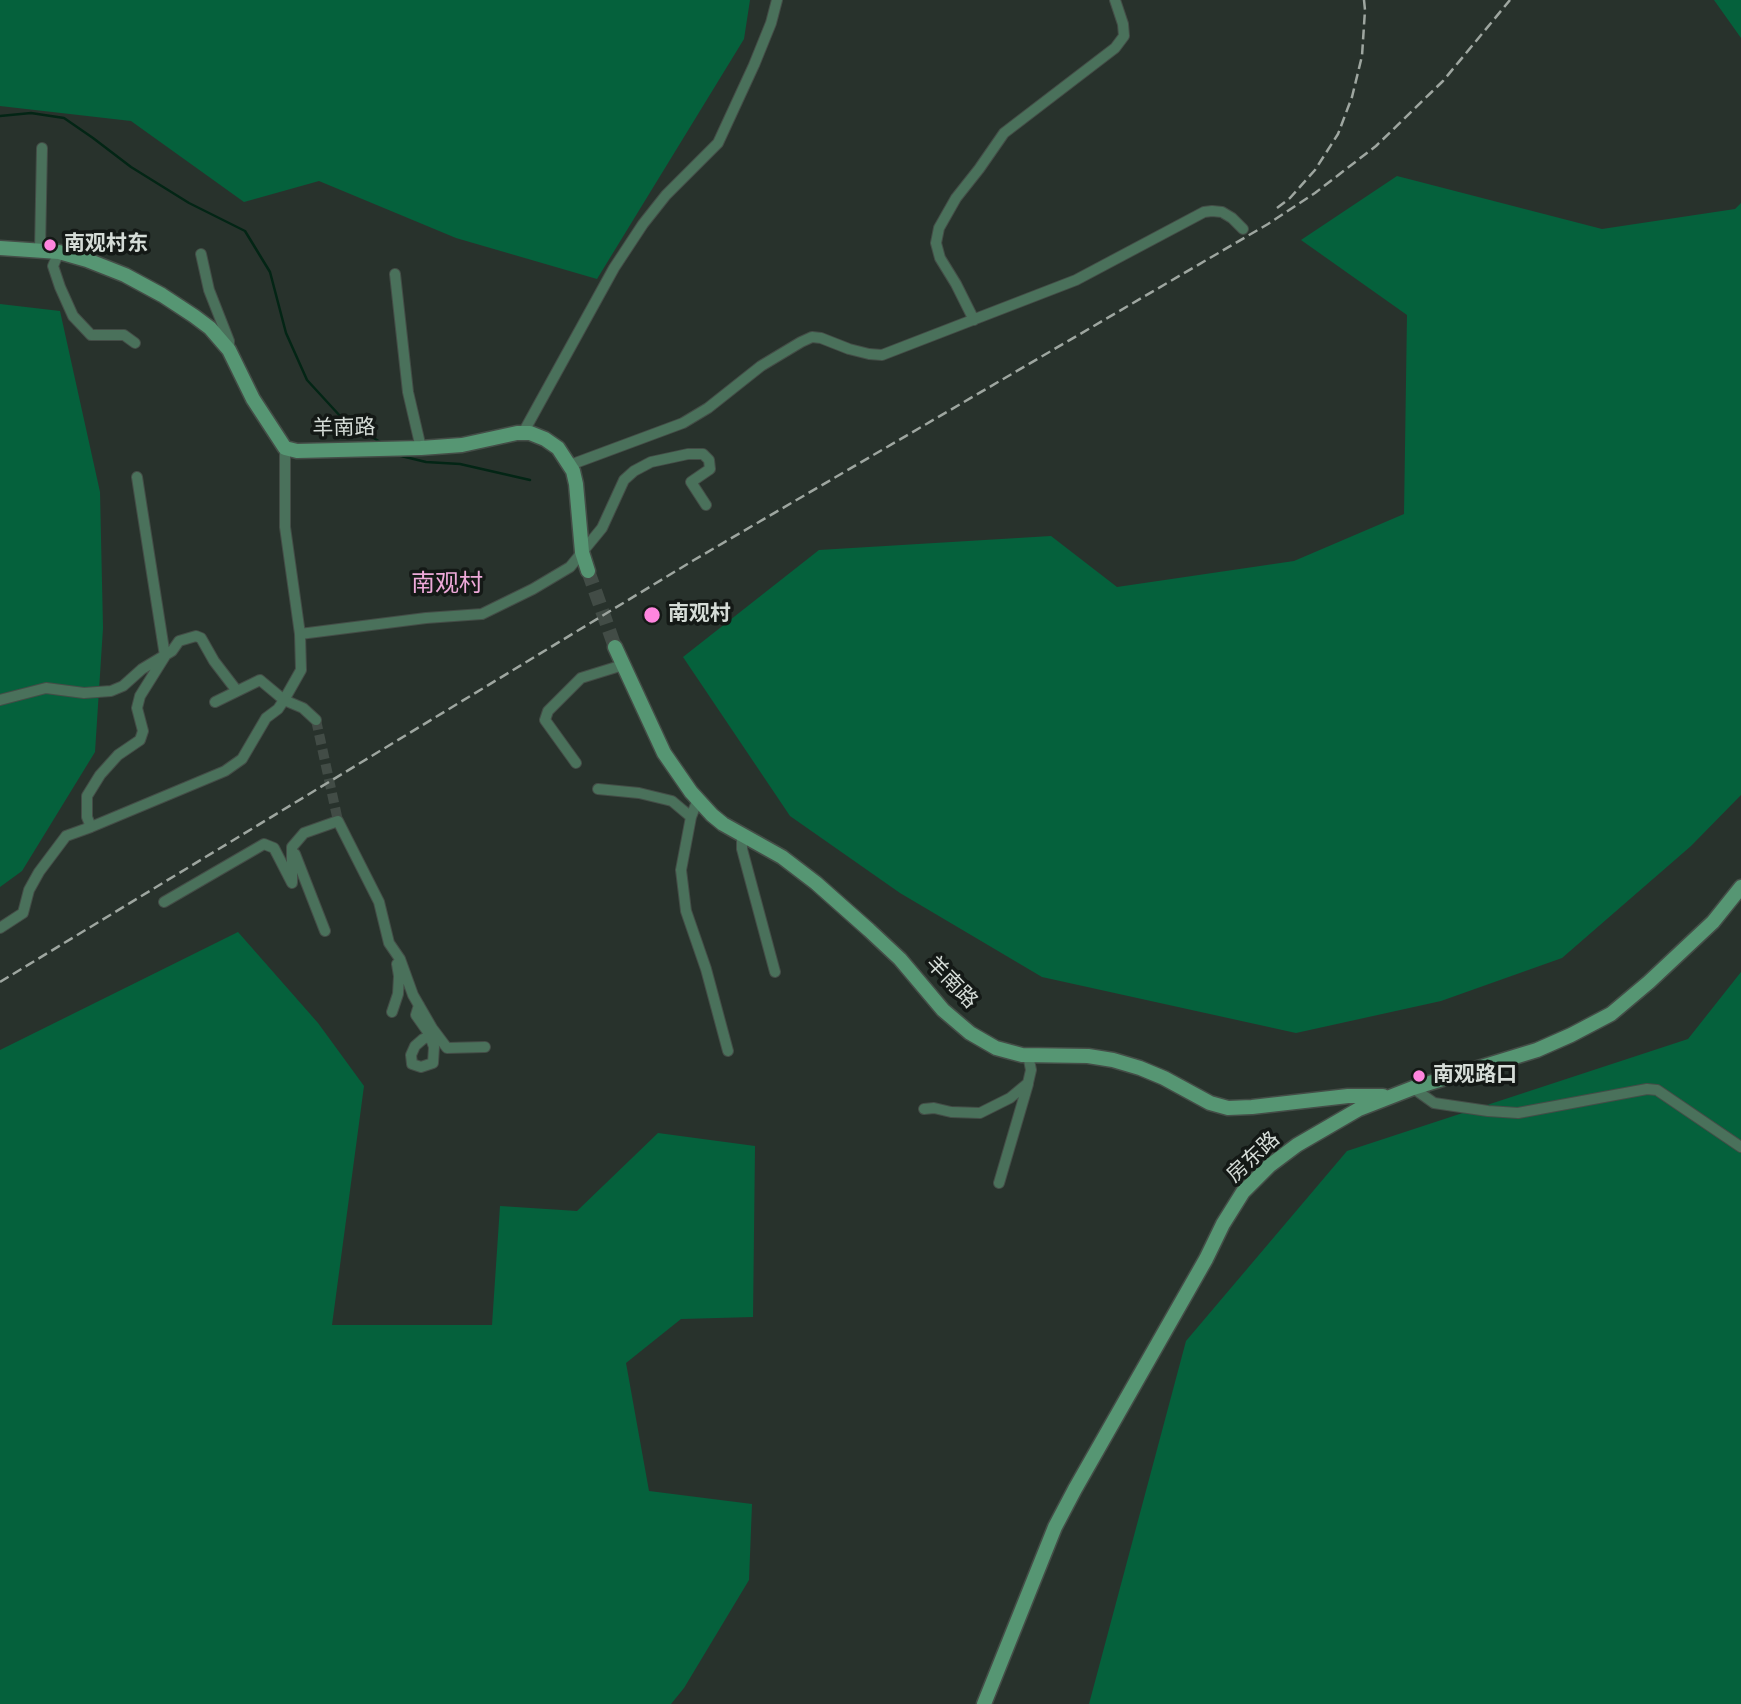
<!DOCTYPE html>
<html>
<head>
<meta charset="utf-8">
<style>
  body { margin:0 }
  canvas { display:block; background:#28322c }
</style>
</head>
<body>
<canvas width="1741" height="1704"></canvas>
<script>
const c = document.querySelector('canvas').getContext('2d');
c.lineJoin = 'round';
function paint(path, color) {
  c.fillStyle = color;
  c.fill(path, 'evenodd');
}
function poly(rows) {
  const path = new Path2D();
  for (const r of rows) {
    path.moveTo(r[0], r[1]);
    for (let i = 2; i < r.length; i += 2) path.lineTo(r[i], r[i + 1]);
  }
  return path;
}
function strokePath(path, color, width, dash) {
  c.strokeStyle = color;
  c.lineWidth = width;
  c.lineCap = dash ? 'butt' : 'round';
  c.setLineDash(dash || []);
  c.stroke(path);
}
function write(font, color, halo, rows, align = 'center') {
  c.font = font + ' Poppins,"Noto Sans SC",sans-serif';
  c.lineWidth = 7;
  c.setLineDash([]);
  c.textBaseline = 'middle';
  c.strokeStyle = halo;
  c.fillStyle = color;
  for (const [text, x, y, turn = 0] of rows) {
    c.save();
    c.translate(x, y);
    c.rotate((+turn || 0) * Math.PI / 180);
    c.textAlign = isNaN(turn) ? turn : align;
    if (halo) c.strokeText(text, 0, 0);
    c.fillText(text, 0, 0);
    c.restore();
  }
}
const green = poly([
  [0,0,750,0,744,39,597,279,456,238,319,181,244,202,131,121,0,106],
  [1714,0,1741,0,1741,38],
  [1397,176,1602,229,1735,209,1741,203,1741,795,1691,846,1562,958,1441,1001,1296,1033,1042,977,900,893,790,816,683,657,819,550,1051,536,1117,587,1294,561,1404,514,1407,315,1301,240],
  [0,304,60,311,100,492,103,628,95,752,22,871,0,887],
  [238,932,318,1023,364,1086,332,1325,492,1325,500,1206,577,1211,658,1133,755,1146,753,1317,681,1319,626,1363,649,1491,752,1504,749,1580,684,1688,671,1704,0,1704,0,1050],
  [1741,972,1741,1704,1089,1704,1186,1341,1347,1151,1688,1039]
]);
const stream = poly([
  [0,116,31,113,64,118,93,138,131,167,189,203,245,231,270,272,286,333,307,380,341,417,380,442],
  [397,455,426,462,460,464,530,480]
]);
const streetTunnel = poly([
  [316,720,338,821]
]);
const secondaryTunnel = poly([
  [588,571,615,647]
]);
const street = poly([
  [40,250,42,148],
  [59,252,53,266,60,287,73,316,91,335,124,335,135,343],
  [201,254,209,290,229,341,229,350],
  [395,274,408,392,421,448],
  [974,320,956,284,940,258,936,243,939,228,956,198,979,169,1004,133,1115,48,1124,36,1123,24,1115,0],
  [523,433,614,268,643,224,666,195,718,143,754,65,771,23,777,0],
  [285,448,285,527,300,634],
  [570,465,683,423,708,408,761,366,801,342,812,337,821,338,849,349,869,354,882,355,1076,280,1204,212,1212,211,1222,212,1232,218,1243,229],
  [0,700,46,688,84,693,111,691,123,686,142,669,172,651,179,641,196,636,201,638,214,661,237,691],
  [215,702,260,680,284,700,303,708,316,720],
  [576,763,545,720,548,711,581,678,623,665],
  [598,789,639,793,672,801,691,817],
  [698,799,691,817,681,870,686,911,706,969,728,1051],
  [91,827,225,771,242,759,266,718,278,709,284,700,301,670,300,634,426,618,482,614,533,589,570,567,602,528,624,480,634,471,651,462,688,454,703,454,709,460,710,469,691,482,706,505],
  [742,835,742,849,775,972],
  [295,854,325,931],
  [164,902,264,844,274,848,292,883,292,847,304,833,338,821,379,902,389,943,400,959,413,995,432,1028,447,1048,485,1047],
  [0,928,23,913,29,890,39,872,66,836,91,827,87,817,87,796,100,775,118,755,140,740,143,731,137,708,140,696,165,656,137,477],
  [419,1005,416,1015,428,1032,430,1036,434,1047,433,1063,421,1067,412,1064,411,1055,415,1046,423,1039,430,1036],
  [392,1012,398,994,399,976,397,964],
  [1413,1088,1434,1103,1488,1111,1518,1113,1647,1089,1657,1090,1741,1147],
  [924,1109,934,1108,951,1112,980,1113,1010,1098,1028,1083,1031,1070,1028,1055],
  [999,1183,1028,1084]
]);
const secondary = poly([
  [0,248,59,252,87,260,125,275,162,295,194,316,210,328,229,350,253,399,285,448,297,451,421,448,462,445,517,433,530,433,545,439,558,448,573,471,576,484,582,552,588,571],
  [615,647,664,753,691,792,712,815,723,824,782,857,816,883,869,930,900,959,943,1010,970,1033,996,1048,1022,1055,1088,1056,1113,1060,1140,1068,1164,1078,1210,1103,1228,1108,1252,1107,1348,1096,1383,1096],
  [984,1704,1055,1527,1075,1489,1206,1259,1223,1224,1243,1192,1269,1166,1297,1145,1359,1109,1413,1088,1537,1050,1571,1035,1611,1014,1649,982,1713,922,1741,887]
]);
const rail = poly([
  [1277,208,1290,198,1315,170,1338,134,1352,97,1362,56,1365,10,1364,0],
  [0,982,694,560,1268,224,1315,193,1376,146,1443,81,1510,0]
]);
const markers = [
  [50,245,7,"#ff85de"],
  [652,615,9,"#ff85de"],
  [1419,1076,7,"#ff85de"]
];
const poiNames = [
  ["南观村东",64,245],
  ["南观村",668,615],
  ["南观路口",1433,1076]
];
const streetNames = [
  ["羊南路",344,429,-1],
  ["羊南路",951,983,46],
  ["房东路",1254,1158,-43]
];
const quarterNames = [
  ["南观村",447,585]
];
paint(green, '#05613c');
strokePath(stream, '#032515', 2.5);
strokePath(streetTunnel, '#424c46', 10, [10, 5]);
strokePath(secondaryTunnel, '#424c46', 14, [14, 7]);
strokePath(street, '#444d47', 12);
strokePath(secondary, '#444d47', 17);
strokePath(street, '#4a715b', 10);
strokePath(secondary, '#569673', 14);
strokePath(rail, '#9ea6a0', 2.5, [10, 5]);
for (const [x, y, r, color] of markers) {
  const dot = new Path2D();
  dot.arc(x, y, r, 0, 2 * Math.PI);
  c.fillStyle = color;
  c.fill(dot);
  strokePath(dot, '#141916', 2.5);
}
write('bold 21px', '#d5dcd7', '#141916', poiNames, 'left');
write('21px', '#d5dcd7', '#141916', streetNames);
write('24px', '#eea9d9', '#141916', quarterNames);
</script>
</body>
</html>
